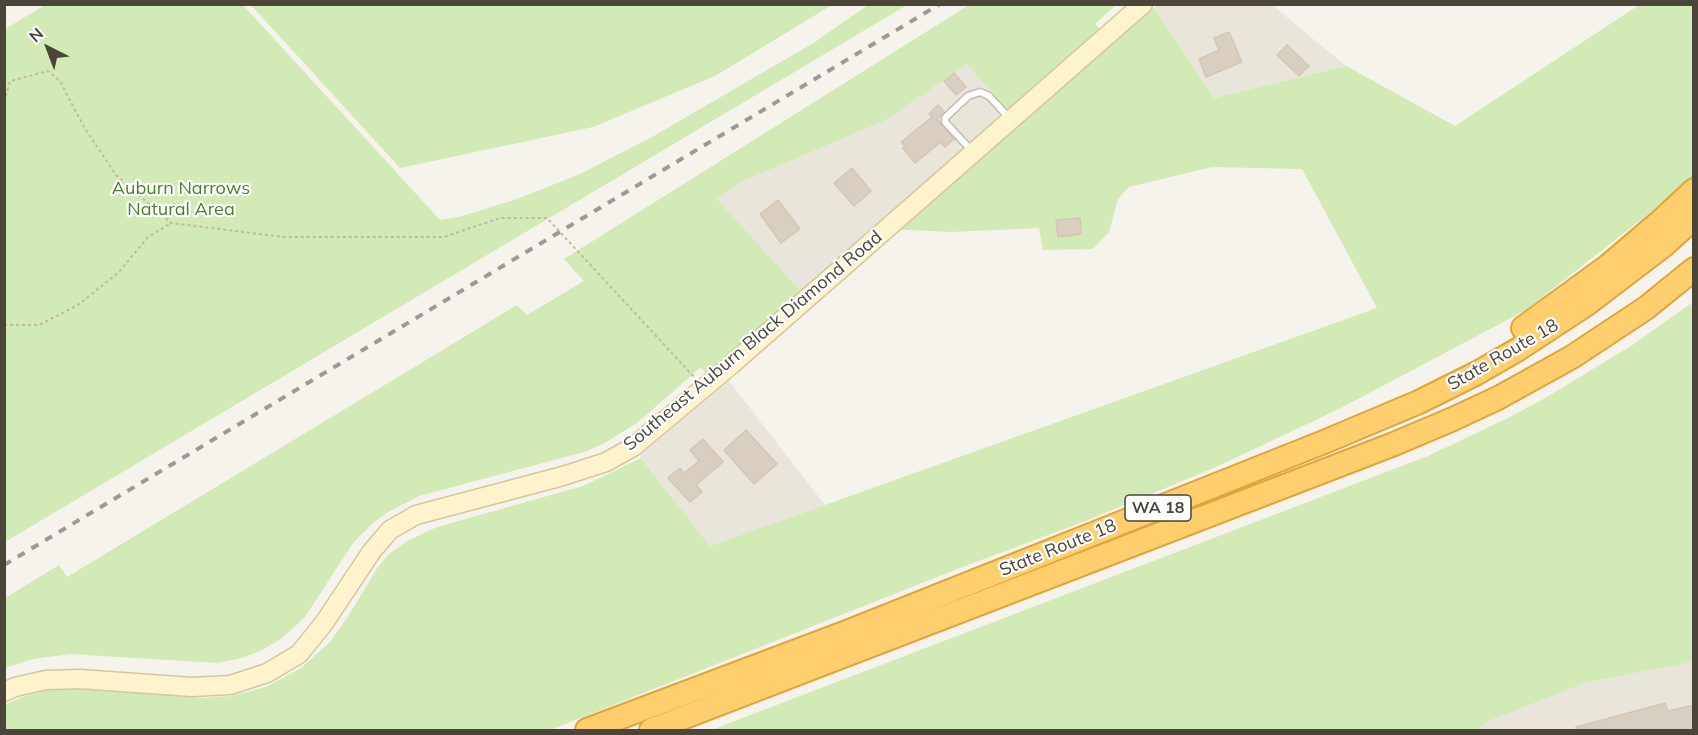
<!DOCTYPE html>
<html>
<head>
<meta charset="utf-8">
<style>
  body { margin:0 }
  #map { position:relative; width:1698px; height:735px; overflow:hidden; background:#f6f3ec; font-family:Mulish,sans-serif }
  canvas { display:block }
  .frame { position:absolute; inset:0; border:6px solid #4b4439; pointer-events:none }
  .north { position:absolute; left:18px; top:18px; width:60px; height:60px; -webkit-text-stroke:4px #fff; paint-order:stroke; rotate:318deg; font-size:16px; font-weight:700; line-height:24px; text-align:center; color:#4b4439 }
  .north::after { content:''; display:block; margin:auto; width:21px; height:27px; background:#4b4439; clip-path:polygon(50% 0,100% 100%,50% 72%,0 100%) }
</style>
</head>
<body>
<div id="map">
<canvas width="1698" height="735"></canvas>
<div class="frame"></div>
<div class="north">N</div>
</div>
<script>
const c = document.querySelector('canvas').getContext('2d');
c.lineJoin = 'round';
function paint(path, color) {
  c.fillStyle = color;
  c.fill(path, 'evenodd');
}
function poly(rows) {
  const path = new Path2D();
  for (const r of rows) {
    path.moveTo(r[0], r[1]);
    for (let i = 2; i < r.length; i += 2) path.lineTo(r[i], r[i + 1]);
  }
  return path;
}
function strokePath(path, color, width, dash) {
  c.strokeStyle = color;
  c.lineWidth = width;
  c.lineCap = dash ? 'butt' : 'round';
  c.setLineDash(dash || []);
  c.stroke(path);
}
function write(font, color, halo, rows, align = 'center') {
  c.font = font + ' Mulish,sans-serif';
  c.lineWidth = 4.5;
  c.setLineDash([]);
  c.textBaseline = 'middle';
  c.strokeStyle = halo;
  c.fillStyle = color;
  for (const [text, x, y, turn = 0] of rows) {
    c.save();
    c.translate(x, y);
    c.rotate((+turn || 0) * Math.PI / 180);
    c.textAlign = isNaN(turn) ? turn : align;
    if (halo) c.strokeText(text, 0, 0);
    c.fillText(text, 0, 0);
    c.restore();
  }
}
const residential = poly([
  [1158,4,1272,5,1346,66,1214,98,1154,8],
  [967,63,1014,117,807,298,717,199,741,182,884,121],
  [722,372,825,505,710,546,633,447],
  [1693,662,1693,730,1478,730,1489,721,1588,682]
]);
const green = poly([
  [45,5,243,5,440,220,459,217,517,199,580,174,652,137,815,42,868,5,907,5,5,542,5,29],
  [251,5,832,5,715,76,593,127,400,168],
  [969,5,1116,5,1095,24,1107,36,1014,117,967,64,884,121,741,182,717,199,807,298,712,380,701,367,637,423,603,444,584,452,419,496,388,512,373,523,353,543,305,617,281,639,260,651,242,658,217,663,70,654,33,659,5,668,5,598,59,565,67,577,517,305,527,315,584,281,564,259],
  [1639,5,1693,5,1694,175,1667,199,1526,310,1339,409,1214,468,1088,520,960,568,550,730,5,730,4,705,22,697,52,689,79,688,203,698,231,696,266,687,301,668,330,642,347,618,378,567,389,554,407,541,437,527,583,486,641,458,710,546,1377,308,1302,169,1212,167,1129,187,1118,199,1109,232,1093,249,1043,250,1039,228,951,232,886,229,1154,8,1214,98,1346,66,1455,126],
  [1693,302,1693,662,1588,682,1489,721,1478,730,711,730,1428,456,1508,418,1547,397,1634,344]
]);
const building = poly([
  [1229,32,1242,62,1206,77,1199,59,1219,50,1214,38,1229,32],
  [1287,45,1309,66,1299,76,1277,55,1287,45],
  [954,73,966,87,956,95,944,81,954,73],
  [938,105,944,112,937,119,954,139,945,147,941,142,915,163,903,148,905,146,901,142,932,117,929,114,938,105],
  [852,168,871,191,854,206,834,183,852,168],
  [778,200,800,229,781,243,760,214,778,200],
  [1080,218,1081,234,1058,237,1056,220,1080,218],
  [746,430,777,464,754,484,724,450,746,430],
  [703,439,723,462,696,485,702,492,690,502,668,478,680,468,684,473,699,461,690,450,703,439],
  [1665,703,1668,711,1694,705,1694,730,1577,730,1576,727,1665,703]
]);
const path = poly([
  [4,42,4,47],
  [4,102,10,81,48,71,60,81,84,127,116,175,171,223,283,237,444,237,500,218,547,218,694,377],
  [4,325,39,325,78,305,119,272,148,237,171,223]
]);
const lane = poly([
  [971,150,945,122,945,118,968,96,980,92,989,96,1010,119]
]);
const secondary = poly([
  [4,692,15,687,46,680,80,679,192,687,230,685,267,673,299,654,324,623,372,551,390,530,416,515,563,476,606,462,633,447,731,365,1143,4]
]);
const highway = poly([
  [1523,328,1608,266,1663,219,1694,190],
  [587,730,847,632,1324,442,1419,402,1477,373,1517,350,1587,304,1663,246,1694,218],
  [651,730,1394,444,1453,419,1498,398,1572,357,1646,308,1694,269]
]);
const rail = poly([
  [4,565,940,4]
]);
const shields = [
  [1158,508,66]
];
const shieldNames = [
  ["WA 18",1158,508]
];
const parkNames = [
  ["Auburn Narrows",181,189],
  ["Natural Area",181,210]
];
const streetNames = [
  ["Southeast Auburn Black Diamond Road",753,341,-40],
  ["State Route 18",1503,355,-30],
  ["State Route 18",1058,548,-22]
];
paint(residential, '#eae5da');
paint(green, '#d2eab5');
paint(building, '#d8cfc1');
strokePath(building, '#d3c7b4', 1.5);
strokePath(lane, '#c2bbae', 9);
strokePath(secondary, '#d6c79b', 21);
strokePath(highway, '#e0a43c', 26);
strokePath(path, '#c4b79f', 2, [3, 3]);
strokePath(lane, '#fff', 6);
strokePath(secondary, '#fff3cd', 18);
strokePath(highway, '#ffcf6e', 22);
strokePath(rail, '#9a9a9a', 4, [8, 8]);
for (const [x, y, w] of shields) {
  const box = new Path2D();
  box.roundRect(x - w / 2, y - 13, w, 26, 4.5);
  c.fillStyle = '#fff';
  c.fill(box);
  strokePath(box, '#4b4439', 1.5);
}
write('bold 16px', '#4b4439', null, shieldNames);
write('18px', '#4a7f2a', '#fff', parkNames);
write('18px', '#4b4439', '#fff', streetNames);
</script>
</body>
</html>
